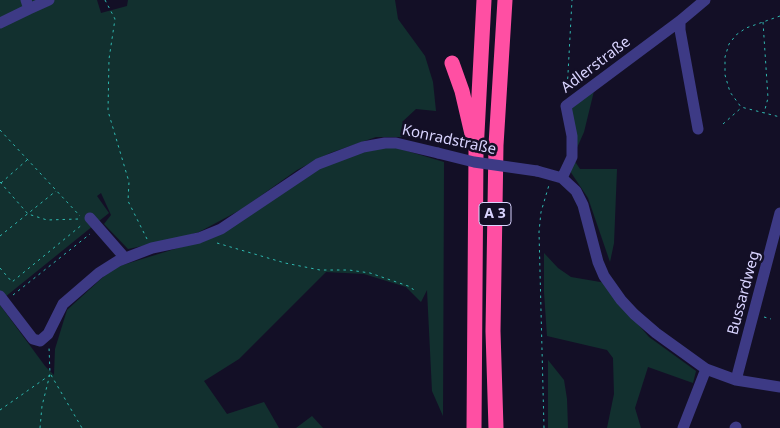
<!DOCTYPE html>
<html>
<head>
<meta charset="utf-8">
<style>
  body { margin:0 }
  canvas { display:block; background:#130f26 }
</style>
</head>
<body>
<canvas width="780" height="428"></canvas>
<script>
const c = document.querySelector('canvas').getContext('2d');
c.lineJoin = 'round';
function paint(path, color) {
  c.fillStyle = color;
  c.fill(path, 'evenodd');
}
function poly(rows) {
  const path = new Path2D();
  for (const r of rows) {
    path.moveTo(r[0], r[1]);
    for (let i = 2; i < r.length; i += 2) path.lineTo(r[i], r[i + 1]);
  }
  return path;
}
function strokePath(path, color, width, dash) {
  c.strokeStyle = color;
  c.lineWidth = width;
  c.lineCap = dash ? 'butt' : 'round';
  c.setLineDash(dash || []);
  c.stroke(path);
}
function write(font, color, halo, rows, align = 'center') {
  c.font = font + ' "Noto Sans",sans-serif';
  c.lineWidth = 5;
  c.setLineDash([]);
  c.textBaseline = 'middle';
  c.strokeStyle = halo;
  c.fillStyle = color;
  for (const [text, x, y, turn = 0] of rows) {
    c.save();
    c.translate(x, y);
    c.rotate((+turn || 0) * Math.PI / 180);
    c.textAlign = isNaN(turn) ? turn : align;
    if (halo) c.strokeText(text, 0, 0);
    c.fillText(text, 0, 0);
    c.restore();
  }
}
const green = poly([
  [0,0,97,0,101,13,127,6,128,0,395,0,398,19,425,56,433,82,436,111,416,109,402,122,417,137,376,137,330,153,297,170,242,209,199,232,175,239,128,249,104,224,111,215,101,193,97,196,109,213,5,297,0,291],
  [594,91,584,132,576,150,571,107],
  [384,148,397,148,444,162,443,416,432,391,427,290,421,302,406,287,364,274,326,272,239,359,204,381,227,414,264,402,279,428,0,428,0,305,45,366,54,375,55,349,67,310,113,268,191,244,319,168,359,153],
  [574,160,580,169,617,169,614,243,610,262,588,198,570,171],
  [544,253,558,268,571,277,606,283,611,293,649,337,696,371,693,383,648,367,635,408,641,428,607,428,614,394,613,358,607,350,547,336,544,292],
  [548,360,564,380,567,399,568,428,548,428],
  [312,416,323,428,296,428]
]);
const path = poly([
  [105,0,115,19,109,59,108,111,129,182,128,201,147,239],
  [780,16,746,28,736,35,729,44,725,57,725,75,730,92,741,107,780,117],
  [763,22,768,98,764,113],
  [567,92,572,0],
  [723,124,741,108],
  [0,130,80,216],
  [0,182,28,214,47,220,79,219],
  [1,183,27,160],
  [0,236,56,191],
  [217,243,285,263,320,270,349,270,370,273,411,287,416,293],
  [0,268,12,282,83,224],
  [13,295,90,234],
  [764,317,771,319],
  [51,375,82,428],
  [0,410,50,375],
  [40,428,42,406,50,374,49,347],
  [544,428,539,232,541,212,549,185]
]);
const minor = poly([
  [26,0,29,9,49,0],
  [680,21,680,30,698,129],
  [0,23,29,9],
  [537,171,562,178,576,191,583,205,598,262,604,276,621,300,634,314,656,333,706,369,736,380,780,387],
  [562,178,572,157,572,136,566,106,680,21,705,0],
  [90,218,125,258],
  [0,296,33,339,40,341,48,334,63,304,99,273,118,261,152,248,199,238,221,229,318,164,363,147,385,143,396,143,438,153],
  [736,380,780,213],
  [683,428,706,369],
  [735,428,736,427]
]);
const highway = poly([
  [452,63,462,91,472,134],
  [474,428,476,152,484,0],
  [496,428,493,331,496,145,505,0]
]);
const minorBridge = poly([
  [438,153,474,162,537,171]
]);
const shields = [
  [495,214,32]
];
const shieldNames = [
  ["A 3",495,214]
];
const streetNames = [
  ["Adlerstraße",596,65,-37],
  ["Konradstraße",449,140,12],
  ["Bussardweg",744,293,-75]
];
paint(green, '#12302f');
strokePath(path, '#2fb8b0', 1, [2.5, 4]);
strokePath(minor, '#3d3a85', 11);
strokePath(highway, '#ff4fa3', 15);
strokePath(minorBridge, '#3d3a85', 11);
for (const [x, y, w] of shields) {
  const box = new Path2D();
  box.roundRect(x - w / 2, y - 11.5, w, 23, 4);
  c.fillStyle = '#130f26';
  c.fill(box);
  strokePath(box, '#d9d4ff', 1);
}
write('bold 14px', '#d9d4ff', null, shieldNames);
write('15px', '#d9d4ff', '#130f26', streetNames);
</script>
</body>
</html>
